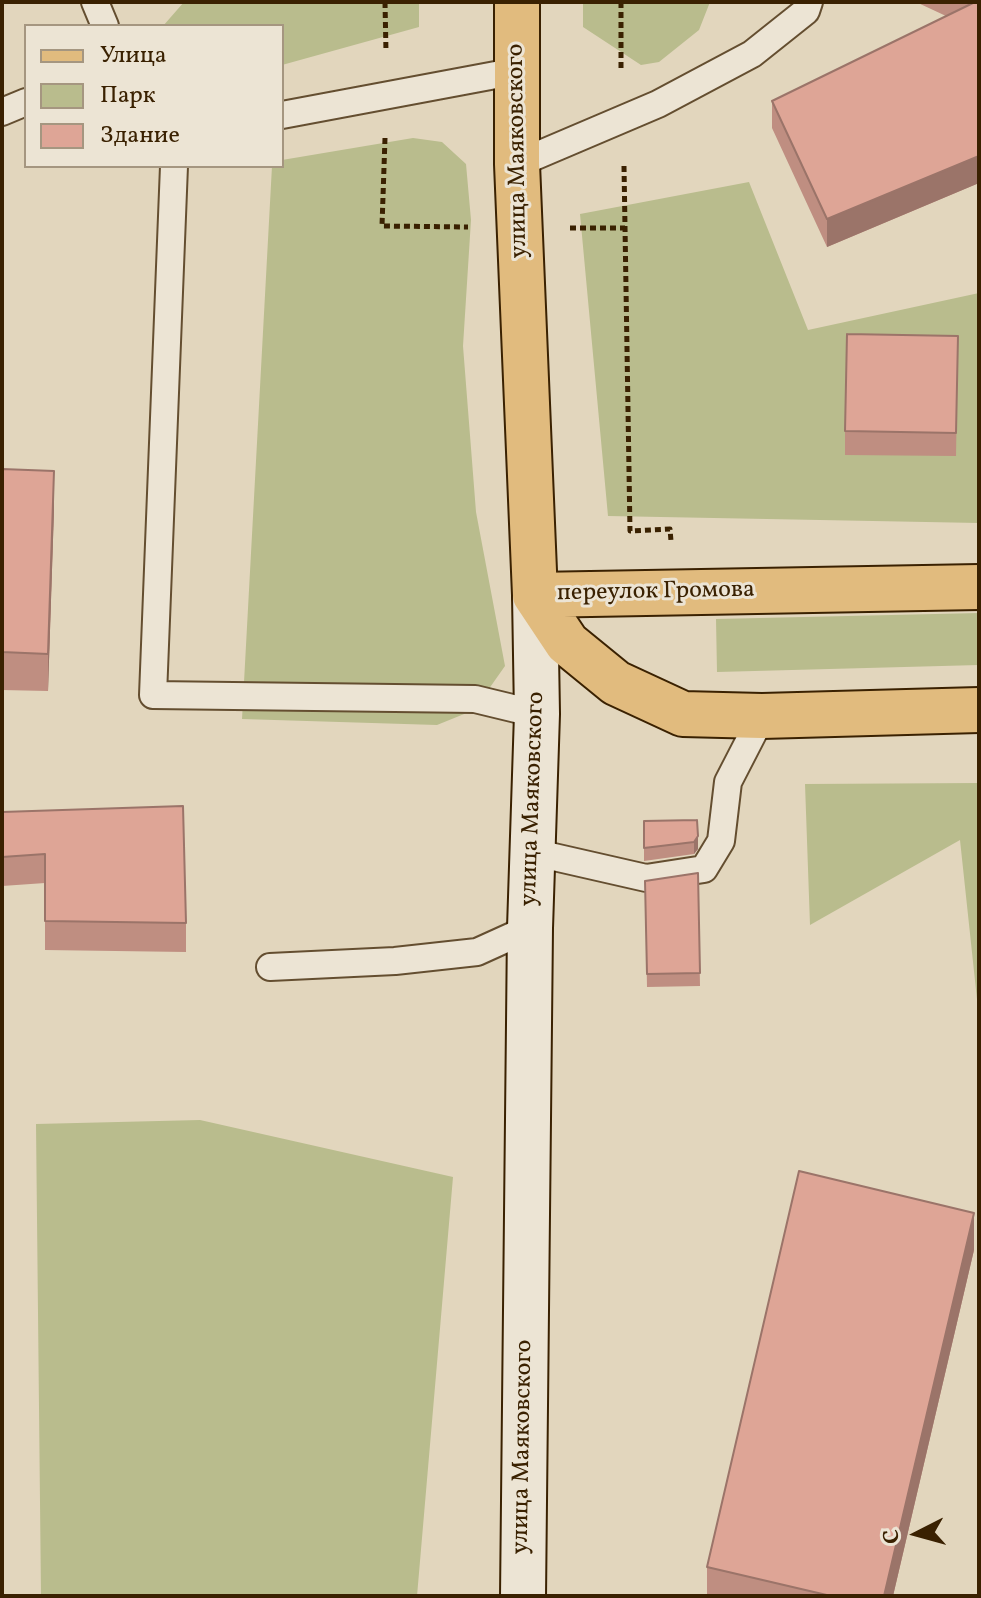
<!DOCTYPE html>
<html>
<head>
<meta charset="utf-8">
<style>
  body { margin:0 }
  #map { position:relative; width:981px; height:1598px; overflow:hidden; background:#e2d6bd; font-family:Vollkorn,serif }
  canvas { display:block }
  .frame { position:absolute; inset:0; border:4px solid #3a2101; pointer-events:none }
  .legend { position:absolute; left:24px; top:24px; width:260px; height:144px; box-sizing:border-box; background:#ece4d4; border:2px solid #a59680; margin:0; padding:10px 14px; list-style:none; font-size:24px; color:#3a2101 }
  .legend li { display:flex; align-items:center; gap:16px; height:40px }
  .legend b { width:40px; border:2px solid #a59680 }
  .north { position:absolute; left:877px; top:1494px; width:80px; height:80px; -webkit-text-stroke:6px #ece4d4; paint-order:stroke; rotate:264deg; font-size:22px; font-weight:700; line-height:32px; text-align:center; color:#3a2101 }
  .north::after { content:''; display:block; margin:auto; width:28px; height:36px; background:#3a2101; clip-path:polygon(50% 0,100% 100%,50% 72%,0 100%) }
</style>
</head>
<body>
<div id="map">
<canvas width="981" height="1598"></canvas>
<div class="frame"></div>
<ul class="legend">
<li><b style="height:10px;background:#e1bb7e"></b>Улица</li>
<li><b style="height:22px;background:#b9bc8d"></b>Парк</li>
<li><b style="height:22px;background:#dea596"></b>Здание</li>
</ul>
<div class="north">С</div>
</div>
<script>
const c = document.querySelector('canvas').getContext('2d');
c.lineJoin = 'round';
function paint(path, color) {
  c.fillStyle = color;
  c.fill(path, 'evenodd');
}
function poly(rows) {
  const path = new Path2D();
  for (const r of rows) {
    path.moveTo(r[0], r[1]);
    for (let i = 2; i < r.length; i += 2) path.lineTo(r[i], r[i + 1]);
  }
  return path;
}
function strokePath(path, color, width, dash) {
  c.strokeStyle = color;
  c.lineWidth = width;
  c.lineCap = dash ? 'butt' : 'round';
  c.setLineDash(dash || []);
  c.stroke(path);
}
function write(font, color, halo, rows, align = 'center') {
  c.font = font + ' Vollkorn,serif';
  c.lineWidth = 6;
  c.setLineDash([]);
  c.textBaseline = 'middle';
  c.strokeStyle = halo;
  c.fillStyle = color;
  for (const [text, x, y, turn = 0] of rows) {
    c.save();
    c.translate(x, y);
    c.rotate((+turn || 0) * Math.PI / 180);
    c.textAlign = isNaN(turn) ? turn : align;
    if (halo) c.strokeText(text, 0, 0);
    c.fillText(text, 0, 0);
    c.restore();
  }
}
const green = poly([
  [184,2,419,2,419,27,282,65,282,26,163,26],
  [583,2,710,2,699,30,659,62,641,65,583,27],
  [413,138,442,142,466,164,471,220,463,346,476,512,505,666,474,710,437,725,242,719,272,166,282,166,282,160],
  [749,182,808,330,979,293,979,523,608,516,580,214],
  [979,613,979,665,717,672,716,619],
  [979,783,979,1018,960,840,810,925,805,784],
  [200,1120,453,1177,417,1596,41,1596,36,1124]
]);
const path = poly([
  [385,2,386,52],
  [621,2,621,72],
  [385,138,382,226,468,227],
  [624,166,630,531,670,529,671,541],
  [570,228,625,228]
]);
const lane = poly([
  [95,2,105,26],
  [2,112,26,102],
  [282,115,517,71],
  [517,164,658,104,752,54,806,11,809,2],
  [174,166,153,695,475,699,537,714],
  [532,852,646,878,704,869,721,841,728,782,762,716],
  [270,967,395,961,477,952,530,928]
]);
const secondary = poly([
  [523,1596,530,928,537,714,535,595]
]);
const primary = poly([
  [517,2,517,164,535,595],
  [979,587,535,595,567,643,616,683,683,714,762,716,979,710]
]);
const wall = poly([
  [916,2,979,2,979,183,827,247,772,128,772,101,946,16],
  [958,336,956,456,845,455,845,431],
  [2,469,54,509,48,691,2,690],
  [2,812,186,923,186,952,45,950,45,883,2,886],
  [697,820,698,849,694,854,644,861,644,821],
  [698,873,700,986,647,987,645,881],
  [974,1250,893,1596,707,1596,707,1567]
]);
const shadedWall = poly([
  [979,156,979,183,827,247,827,219],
  [54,471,54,509,48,691,48,654],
  [698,836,698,849,694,854,694,842],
  [974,1213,974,1250,893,1596,884,1596]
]);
const building = poly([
  [975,2,979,2,979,156,827,219,772,101,975,2],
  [847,334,958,336,956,433,845,431,847,334],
  [2,469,54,471,48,654,2,652,2,469],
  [183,806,186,923,45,921,45,854,2,857,2,812,183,806],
  [697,820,698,836,694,842,644,848,644,821,697,820],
  [698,873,700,973,647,974,645,881,698,873],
  [799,1171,974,1213,884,1596,831,1596,707,1567,799,1171]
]);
const streetNames = [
  ["улица Маяковского",519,151,-91],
  ["переулок Громова",656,593,-1],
  ["улица Маяковского",534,799,-88],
  ["улица Маяковского",524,1447,-89]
];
paint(green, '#b9bc8d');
strokePath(lane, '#644e30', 30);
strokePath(secondary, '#3a2101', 48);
strokePath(primary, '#3a2101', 48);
strokePath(path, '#3a2101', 5, [6, 4]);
strokePath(lane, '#ece4d4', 26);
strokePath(secondary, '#ece4d4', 44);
strokePath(primary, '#e1bb7e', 44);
paint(wall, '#bf8e81');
paint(shadedWall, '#9b7469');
paint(building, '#dea596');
strokePath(building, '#9b7469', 2);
write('24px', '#3a2101', '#ece4d4', streetNames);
</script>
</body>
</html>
